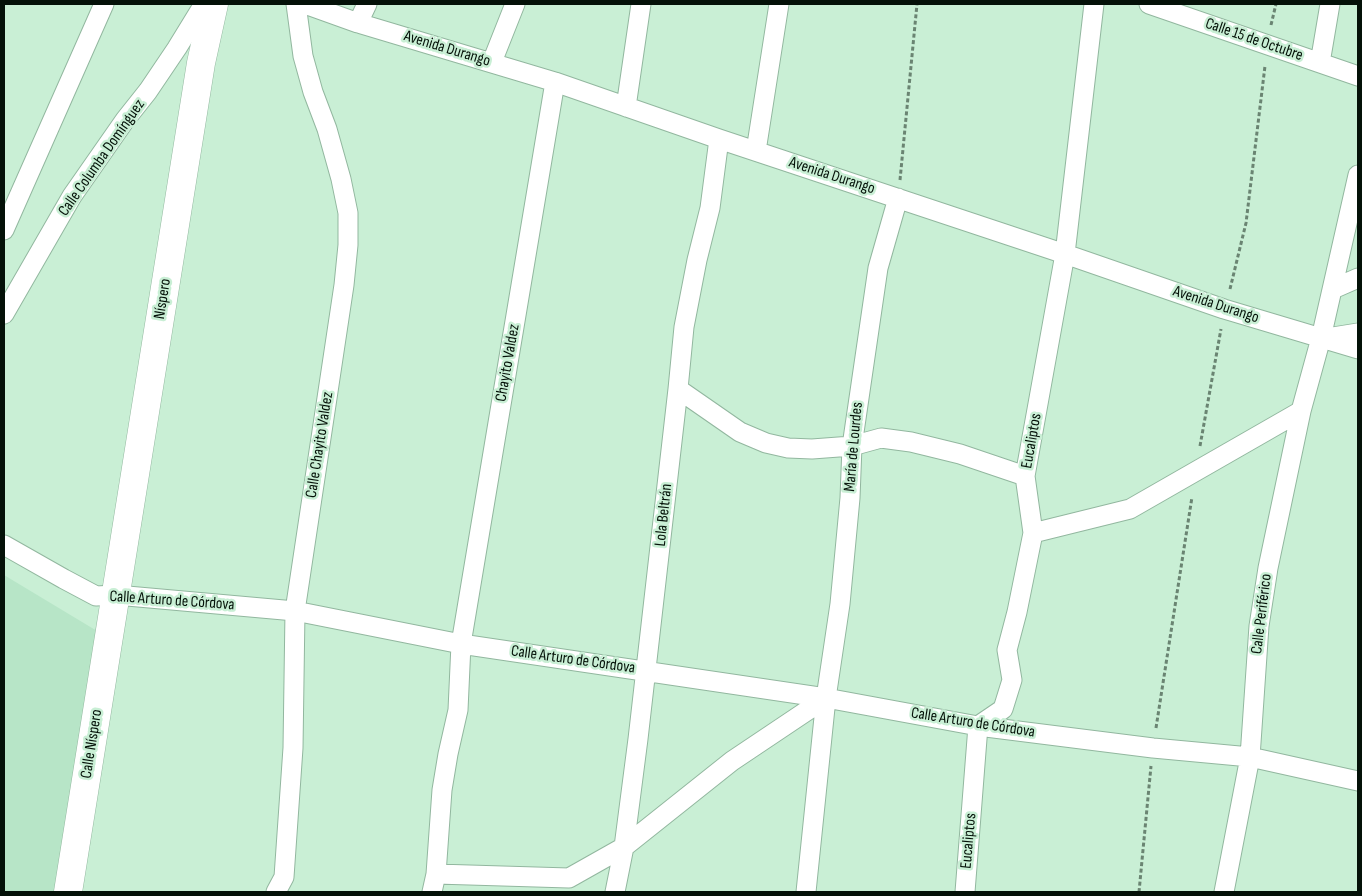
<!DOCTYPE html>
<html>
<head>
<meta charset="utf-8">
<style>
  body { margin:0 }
  #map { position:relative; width:1362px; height:896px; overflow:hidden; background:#c9efd5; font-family:"Sofia Sans Condensed",sans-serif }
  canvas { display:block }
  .frame { position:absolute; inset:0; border:5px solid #041108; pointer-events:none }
</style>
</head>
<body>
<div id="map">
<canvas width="1362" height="896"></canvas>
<div class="frame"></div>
</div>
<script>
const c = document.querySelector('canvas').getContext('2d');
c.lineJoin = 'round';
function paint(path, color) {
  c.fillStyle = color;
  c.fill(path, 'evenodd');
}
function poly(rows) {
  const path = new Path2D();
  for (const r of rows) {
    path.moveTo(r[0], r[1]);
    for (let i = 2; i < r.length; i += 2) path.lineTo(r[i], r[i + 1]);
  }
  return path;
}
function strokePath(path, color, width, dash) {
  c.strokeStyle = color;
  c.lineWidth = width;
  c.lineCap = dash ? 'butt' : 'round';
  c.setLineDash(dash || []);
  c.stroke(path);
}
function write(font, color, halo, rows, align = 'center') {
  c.font = font + ' "Sofia Sans Condensed",sans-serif';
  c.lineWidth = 5;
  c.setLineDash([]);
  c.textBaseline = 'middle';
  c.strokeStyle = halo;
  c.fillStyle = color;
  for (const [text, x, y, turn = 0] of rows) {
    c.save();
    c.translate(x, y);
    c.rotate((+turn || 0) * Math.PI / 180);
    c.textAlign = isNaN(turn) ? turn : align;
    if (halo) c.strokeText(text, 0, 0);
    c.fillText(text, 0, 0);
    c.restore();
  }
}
const built = poly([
  [4,575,102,634,57,892,4,892]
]);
const path = poly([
  [1271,25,1276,4],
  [900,180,917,4],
  [1230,289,1246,223,1265,66],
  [1200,446,1221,329],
  [1156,728,1192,497],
  [1139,892,1151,766]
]);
const street = poly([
  [305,4,358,23,555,82,719,139,1065,254,1224,309,1358,349],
  [1149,4,1358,76],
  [358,23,367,4],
  [492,62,515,4],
  [1320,63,1330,4],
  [626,107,641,4],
  [756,151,779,4],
  [4,230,104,4],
  [1333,289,1358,278],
  [4,314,72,196,125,120,148,91,177,48,204,4],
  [1327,338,1358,333],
  [678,389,740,432,766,443,788,448,812,449,852,446,881,438,911,442,960,454,1025,476],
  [1033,533,1130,509,1301,411],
  [4,545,64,579,96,596,116,595,295,611,461,644,826,698,978,726,1153,748,1250,757,1358,781],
  [436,874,569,878,624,847,732,761,826,698],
  [276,892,284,877,293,748,295,611,344,285,348,245,348,213,341,179,327,129,313,92,303,56,296,4],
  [432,892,436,874,442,790,448,754,458,710,461,644,555,82],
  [615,892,624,847,638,739,678,389,684,327,697,260,710,208,719,139],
  [806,892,826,698,840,604,850,498,852,446,878,268,898,198],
  [965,892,978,726,1003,709,1012,680,1007,650,1017,612,1033,533,1025,476,1065,254,1094,4],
  [1224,892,1250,757,1259,626,1268,568,1301,411,1321,338,1358,175]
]);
const secondary = poly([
  [68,892,201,63,214,4]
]);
const streetNames = [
  ["Calle 15 de Octubre",1254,40,19],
  ["Avenida Durango",447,49,17],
  ["Calle Columba Domínguez",102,158,-55],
  ["Avenida Durango",832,176,18],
  ["Níspero",163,299,-81],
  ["Avenida Durango",1216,305,18],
  ["Chayito Valdez",508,363,-80],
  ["Eucaliptos",1032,441,-80],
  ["Calle Chayito Valdez",320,445,-81],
  ["María de Lourdes",854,447,-85],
  ["Lola Beltrán",664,515,-84],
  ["Calle Arturo de Córdova",172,601,4],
  ["Calle Periférico",1262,614,-83],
  ["Calle Arturo de Córdova",573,660,8],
  ["Calle Arturo de Córdova",973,723,9],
  ["Calle Níspero",92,744,-81],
  ["Eucaliptos",969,841,-85]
];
paint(built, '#b7e5c7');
strokePath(street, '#92b79f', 21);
strokePath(secondary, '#92b79f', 29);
strokePath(path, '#6a8472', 3, [4, 2.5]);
strokePath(street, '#fff', 19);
strokePath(secondary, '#fff', 28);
write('16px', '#041108', '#c9efd5', streetNames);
</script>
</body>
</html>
